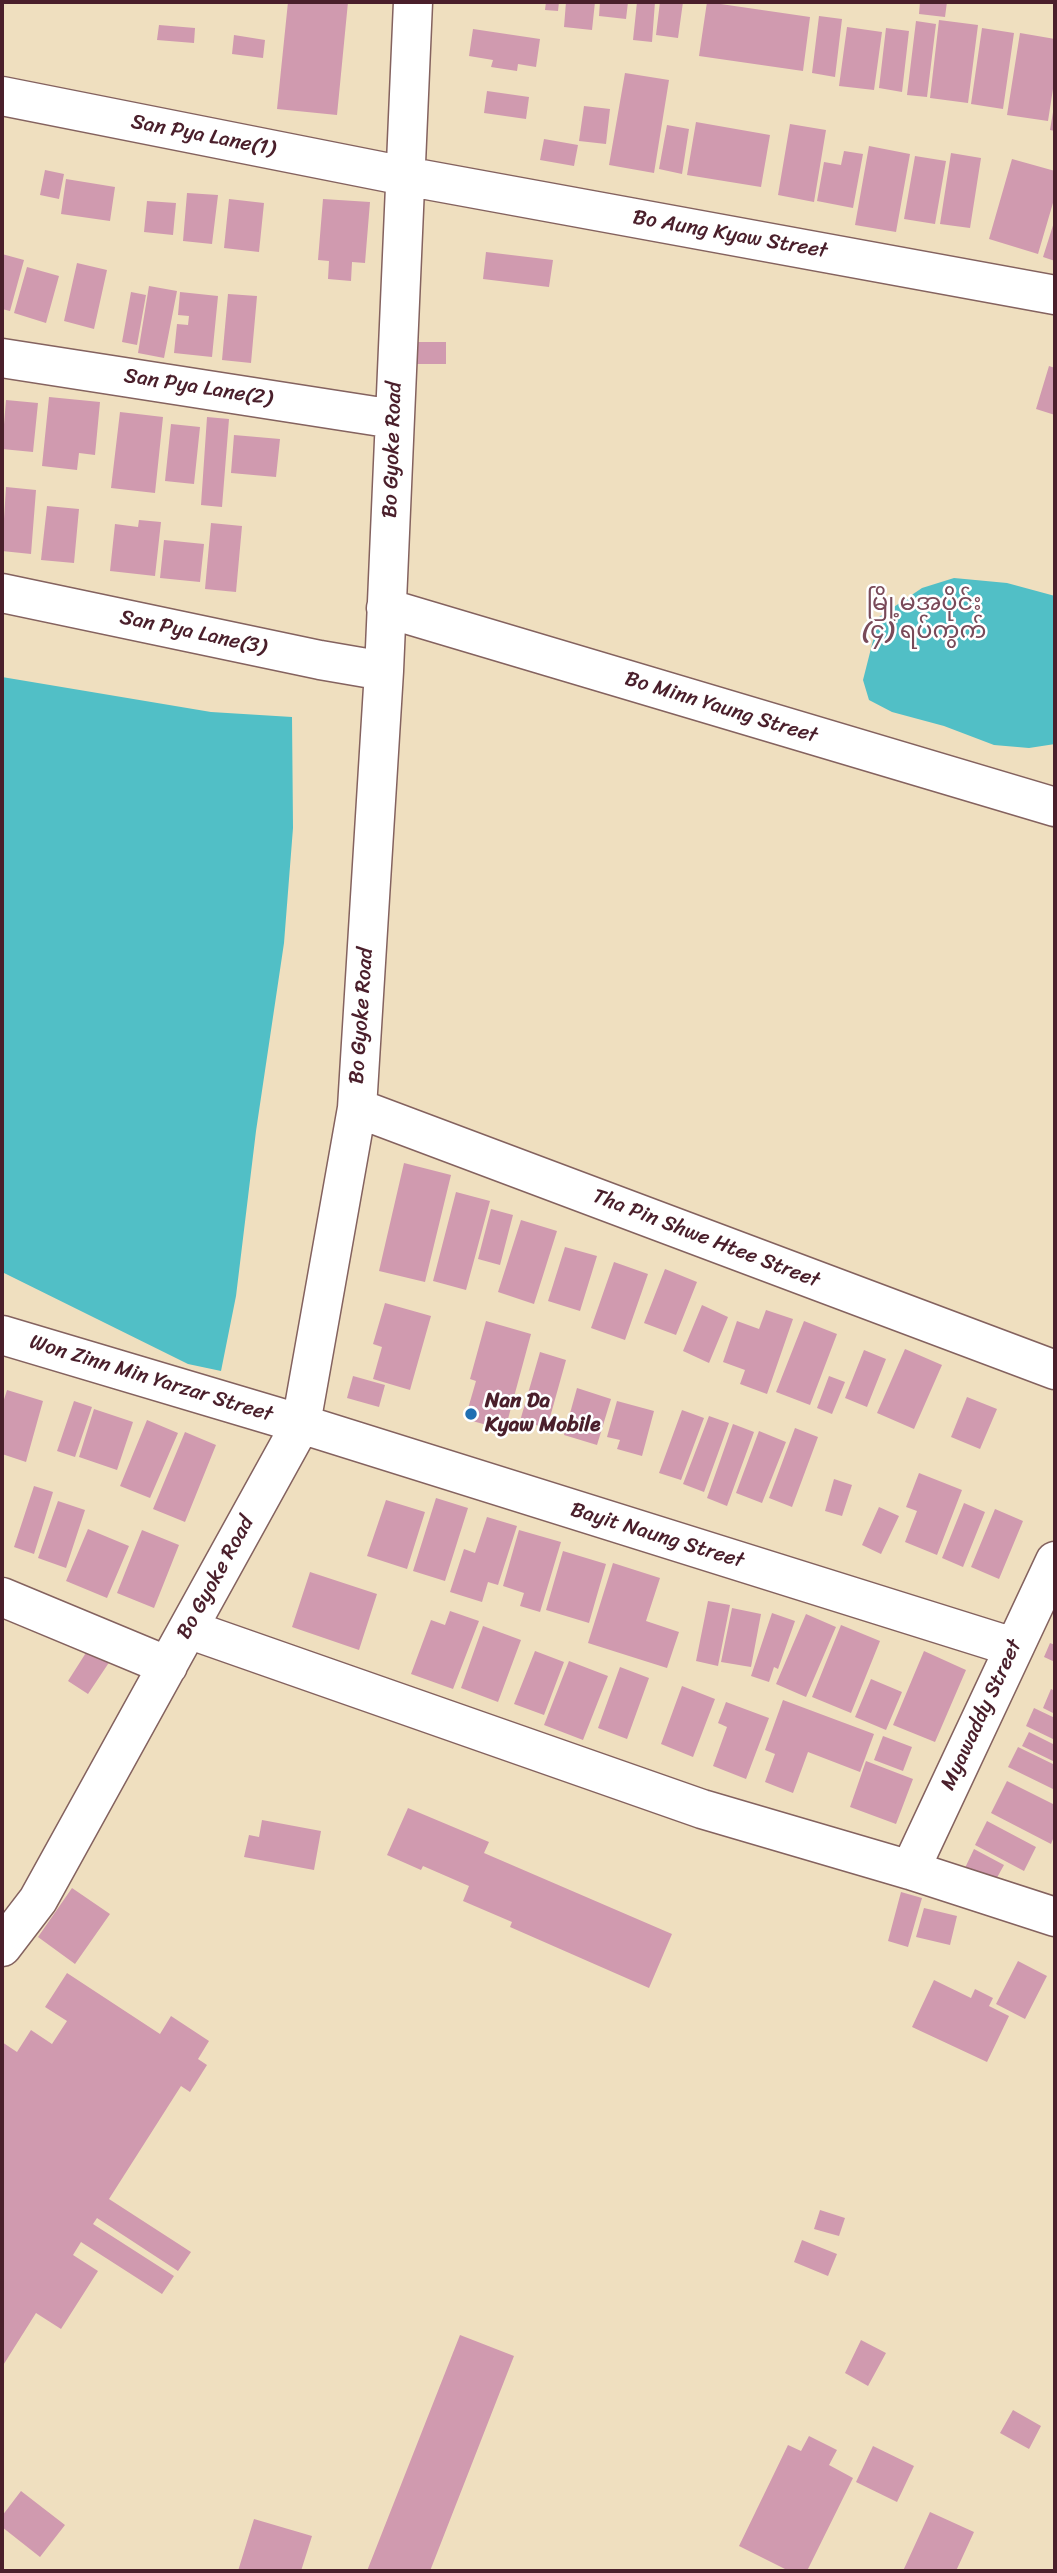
<!DOCTYPE html>
<html>
<head>
<meta charset="utf-8">
<style>
  body { margin:0 }
  #map { position:relative; width:1057px; height:2573px; overflow:hidden; background:#efdfbf; font-family:Sriracha,sans-serif }
  canvas { display:block }
  .frame { position:absolute; inset:0; border:4px solid #4a1f2b; pointer-events:none }
</style>
</head>
<body>
<div id="map">
<canvas width="1057" height="2573"></canvas>
<div class="frame"></div>
</div>
<script>
const c = document.querySelector('canvas').getContext('2d');
c.lineJoin = 'round';
function paint(path, color) {
  c.fillStyle = color;
  c.fill(path, 'evenodd');
}
function poly(rows) {
  const path = new Path2D();
  for (const r of rows) {
    path.moveTo(r[0], r[1]);
    for (let i = 2; i < r.length; i += 2) path.lineTo(r[i], r[i + 1]);
  }
  return path;
}
function strokePath(path, color, width, dash) {
  c.strokeStyle = color;
  c.lineWidth = width;
  c.lineCap = dash ? 'butt' : 'round';
  c.setLineDash(dash || []);
  c.stroke(path);
}
function write(font, color, halo, rows, align = 'center') {
  c.font = font + ' Sriracha,"Noto Sans Myanmar",sans-serif';
  c.lineWidth = 5;
  c.setLineDash([]);
  c.textBaseline = 'middle';
  c.strokeStyle = halo;
  c.fillStyle = color;
  for (const [text, x, y, turn = 0] of rows) {
    c.save();
    c.translate(x, y);
    c.rotate((+turn || 0) * Math.PI / 180);
    c.textAlign = isNaN(turn) ? turn : align;
    if (halo) c.strokeText(text, 0, 0);
    c.fillText(text, 0, 0);
    c.restore();
  }
}
const water = poly([
  [954,578,1007,583,1055,596,1055,744,1029,748,994,745,944,726,892,712,869,700,863,680,879,617,922,588],
  [2,677,211,712,292,717,293,828,284,943,256,1131,236,1296,221,1371,188,1364,2,1272]
]);
const building = poly([
  [288,2,348,2,337,115,277,109],
  [546,2,559,2,558,11,545,10],
  [566,2,595,2,592,30,564,27],
  [600,2,628,2,626,19,599,16],
  [637,2,655,2,652,42,633,40],
  [660,2,683,2,678,38,656,35],
  [707,2,810,17,803,71,699,56],
  [920,2,947,2,945,17,919,14],
  [819,16,842,19,835,77,812,73],
  [939,20,978,25,968,103,930,98],
  [916,21,936,24,927,97,907,95],
  [159,25,195,28,194,43,157,40],
  [847,27,882,32,874,90,839,86],
  [886,28,909,31,902,92,879,88],
  [982,28,1014,33,1003,109,971,104],
  [473,29,540,39,536,67,518,64,517,71,491,67,493,60,469,56],
  [1020,33,1055,39,1055,76,1048,121,1007,115],
  [234,35,265,40,263,58,232,54],
  [625,73,669,80,654,173,609,165],
  [487,91,529,97,526,119,484,113],
  [584,106,610,109,606,144,579,141],
  [1054,106,1055,106,1055,131,1050,130],
  [696,122,770,135,761,187,687,175],
  [790,124,826,130,814,202,778,195],
  [667,125,689,129,682,174,659,169],
  [544,139,578,145,574,166,540,160],
  [869,146,910,154,896,232,855,225],
  [844,151,863,154,853,208,817,201,824,162,841,165],
  [951,153,981,158,970,228,940,224],
  [915,156,946,161,935,224,904,219],
  [1012,159,1055,171,1055,196,1038,254,989,239],
  [45,170,64,174,59,199,40,195],
  [66,179,115,187,110,221,61,214],
  [187,193,218,195,212,244,183,241],
  [229,199,264,203,259,252,224,248],
  [323,199,370,202,365,263,352,262,351,281,328,279,329,261,318,260],
  [147,201,176,203,173,235,144,232],
  [1055,219,1055,261,1043,257],
  [486,252,553,260,549,287,483,279],
  [2,254,24,260,10,311,2,309],
  [77,263,107,270,94,329,64,321],
  [27,267,59,276,46,323,14,313],
  [149,286,177,291,164,358,138,353],
  [131,292,146,295,137,345,122,342],
  [180,292,218,296,212,357,174,353,177,324,188,325,189,316,178,315],
  [228,294,257,296,251,363,222,360],
  [417,342,446,342,446,364,417,364],
  [1049,366,1055,368,1055,415,1036,409],
  [49,397,100,402,95,455,79,453,77,470,42,466],
  [6,400,38,403,33,452,2,449],
  [120,412,163,417,155,493,111,488],
  [207,417,229,419,222,507,201,505],
  [171,424,200,427,194,484,165,481],
  [234,435,280,439,276,477,231,473],
  [6,487,36,490,31,554,2,551],
  [47,506,79,509,74,563,41,560],
  [139,520,161,522,155,576,110,571,115,524,138,527],
  [211,523,242,526,236,592,205,589],
  [164,540,204,544,200,582,160,578],
  [404,1163,451,1175,425,1282,379,1271],
  [456,1192,490,1201,466,1290,433,1281],
  [491,1209,513,1215,500,1265,478,1259],
  [521,1220,557,1231,534,1304,498,1292],
  [565,1247,597,1256,580,1311,548,1301],
  [614,1262,648,1274,625,1340,591,1328],
  [665,1269,697,1282,676,1335,644,1323],
  [385,1303,431,1316,410,1390,373,1379,382,1347,373,1344],
  [702,1305,728,1317,709,1363,683,1351],
  [766,1310,793,1319,767,1394,740,1384,745,1370,723,1362,737,1321,759,1329],
  [486,1321,531,1334,505,1430,465,1419,476,1381,470,1379],
  [804,1321,837,1334,810,1405,776,1392],
  [905,1349,942,1365,914,1429,877,1413],
  [864,1350,886,1359,867,1407,845,1398],
  [540,1352,566,1360,547,1428,520,1421],
  [353,1376,385,1385,379,1407,347,1398],
  [829,1376,845,1382,832,1414,817,1408],
  [577,1388,611,1399,597,1445,564,1435],
  [7,1390,43,1401,26,1462,2,1454,2,1406],
  [967,1397,997,1409,980,1449,951,1437],
  [74,1401,92,1407,75,1457,57,1451],
  [617,1401,654,1411,642,1456,617,1449,620,1440,607,1437],
  [94,1409,133,1422,117,1470,79,1457],
  [682,1410,704,1418,681,1480,659,1473],
  [709,1416,729,1423,704,1492,683,1484],
  [147,1420,178,1433,150,1498,120,1486],
  [733,1424,754,1432,727,1506,707,1498],
  [795,1428,818,1437,792,1507,769,1498],
  [759,1431,786,1442,762,1503,736,1493],
  [185,1432,216,1445,185,1522,153,1509],
  [919,1473,962,1490,937,1555,905,1542,917,1511,906,1507],
  [834,1479,852,1485,842,1516,825,1511],
  [34,1486,53,1492,34,1554,14,1547],
  [436,1498,468,1508,445,1581,413,1571],
  [386,1500,425,1512,407,1569,367,1556],
  [58,1501,85,1510,66,1568,38,1558],
  [964,1503,985,1512,963,1567,942,1558],
  [879,1507,899,1516,881,1554,862,1545],
  [995,1509,1023,1521,999,1579,971,1567],
  [487,1517,517,1526,498,1585,488,1582,482,1602,450,1592,464,1549,475,1553],
  [88,1529,129,1546,107,1598,66,1581],
  [142,1530,179,1545,154,1608,117,1593],
  [519,1530,561,1542,540,1612,520,1606,524,1593,503,1586],
  [563,1551,606,1564,589,1623,546,1610],
  [613,1563,660,1578,646,1621,679,1632,667,1668,588,1643],
  [310,1572,377,1594,359,1650,292,1627],
  [708,1601,730,1605,718,1666,696,1661],
  [732,1608,761,1614,751,1667,721,1662],
  [450,1611,479,1621,453,1689,411,1674,431,1620,445,1625],
  [772,1613,795,1621,778,1669,774,1667,769,1682,751,1676],
  [806,1614,836,1627,806,1697,776,1684],
  [841,1625,880,1641,851,1713,812,1697],
  [483,1626,521,1640,498,1702,461,1688],
  [1050,1643,1055,1645,1055,1662,1044,1657],
  [89,1648,110,1661,88,1694,68,1681],
  [535,1651,564,1662,544,1715,514,1704],
  [924,1651,966,1670,935,1742,893,1725],
  [569,1661,608,1676,583,1740,544,1725],
  [620,1667,649,1678,627,1739,598,1728],
  [871,1679,902,1692,886,1730,855,1717],
  [682,1686,715,1699,693,1757,661,1744],
  [1051,1689,1055,1691,1055,1714,1043,1708],
  [783,1700,874,1734,860,1772,808,1752,793,1793,765,1782,775,1754,765,1750],
  [726,1702,769,1718,746,1779,713,1766,727,1727,718,1723],
  [1034,1708,1055,1718,1055,1740,1026,1726],
  [1029,1732,1055,1745,1055,1762,1022,1746],
  [883,1736,912,1747,903,1771,874,1760],
  [1018,1747,1055,1765,1055,1790,1008,1767],
  [866,1761,913,1779,896,1824,850,1807],
  [1007,1781,1055,1805,1055,1834,1051,1844,991,1813],
  [408,1808,489,1842,484,1853,672,1934,649,1988,510,1927,512,1922,463,1901,469,1886,423,1866,421,1870,387,1855],
  [262,1820,321,1831,314,1870,244,1857,249,1835,259,1837],
  [987,1821,1036,1847,1024,1871,975,1845],
  [974,1849,1004,1865,994,1883,965,1868],
  [72,1888,110,1914,75,1964,38,1937],
  [901,1892,922,1898,908,1947,888,1941],
  [924,1908,957,1916,950,1945,916,1937],
  [1018,1961,1047,1976,1025,2019,996,2004],
  [67,1973,160,2034,171,2016,209,2041,198,2059,207,2065,190,2092,181,2086,109,2199,191,2252,178,2271,97,2218,93,2224,174,2276,162,2294,81,2242,73,2255,98,2271,61,2329,36,2313,2,2367,2,2042,17,2052,31,2030,52,2044,67,2021,45,2007],
  [934,1980,971,1998,975,1989,993,1998,989,2006,1009,2016,987,2062,912,2027],
  [820,2210,845,2218,839,2236,814,2229],
  [802,2240,837,2254,828,2276,794,2262],
  [460,2335,514,2356,430,2571,367,2571],
  [861,2340,886,2353,868,2386,845,2373],
  [1013,2410,1041,2426,1029,2449,1000,2433],
  [809,2436,837,2450,829,2465,853,2478,807,2571,789,2571,739,2546,788,2445,801,2451],
  [873,2446,914,2466,897,2502,856,2482],
  [21,2491,65,2525,40,2557,2,2527,2,2516],
  [930,2512,974,2532,956,2571,903,2571],
  [254,2519,312,2536,301,2571,238,2571]
]);
const minor = poly([
  [2,96,405,176,1055,295],
  [2,358,394,419],
  [2,593,320,660,384,671],
  [386,608,1055,807],
  [357,1108,1055,1370],
  [2,1335,301,1424,1013,1647],
  [2,1597,168,1666],
  [188,1629,702,1809,910,1870,1055,1917],
  [910,1870,1055,1561],
  [2,1947,38,1900,301,1424,357,1108,384,671,413,2]
]);
const markers = [
  [471,1414,7,"#1f6fb2"]
];
const streetNames = [
  ["San Pya Lane(1)",203,136,11],
  ["Bo Aung Kyaw Street",730,235,10],
  ["San Pya Lane(2)",198,388,9],
  ["Bo Gyoke Road",393,450,-88],
  ["San Pya Lane(3)",193,633,12],
  ["Bo Minn Yaung Street",721,708,17],
  ["Bo Gyoke Road",362,1016,-86],
  ["Tha Pin Shwe Htee Street",706,1239,21],
  ["Won Zinn Min Yarzar Street",151,1379,17],
  ["Bayit Naung Street",657,1536,17],
  ["Bo Gyoke Road",216,1578,-61],
  ["Myawaddy Street",982,1715,-65]
];
const poiNames = [
  ["Nan Da",485,1402],
  ["Kyaw Mobile",485,1426]
];
const quarterNames = [
  ["မြို့မအပိုင်း",924,604],
  ["(၄) ရပ်ကွက်",924,632]
];
paint(water, '#51bfc6');
paint(building, '#d09aaf');
strokePath(minor, '#84625f', 41);
strokePath(minor, '#fff', 38);
for (const [x, y, r, color] of markers) {
  const dot = new Path2D();
  dot.arc(x, y, r, 0, 2 * Math.PI);
  c.fillStyle = color;
  c.fill(dot);
  strokePath(dot, '#fff', 2.5);
}
write('21px', '#4a1f2b', '#fff', streetNames);
write('bold 21px', '#4a1f2b', '#fff', poiNames, 'left');
write('24px', '#794a59', '#fff', quarterNames);
</script>
</body>
</html>
